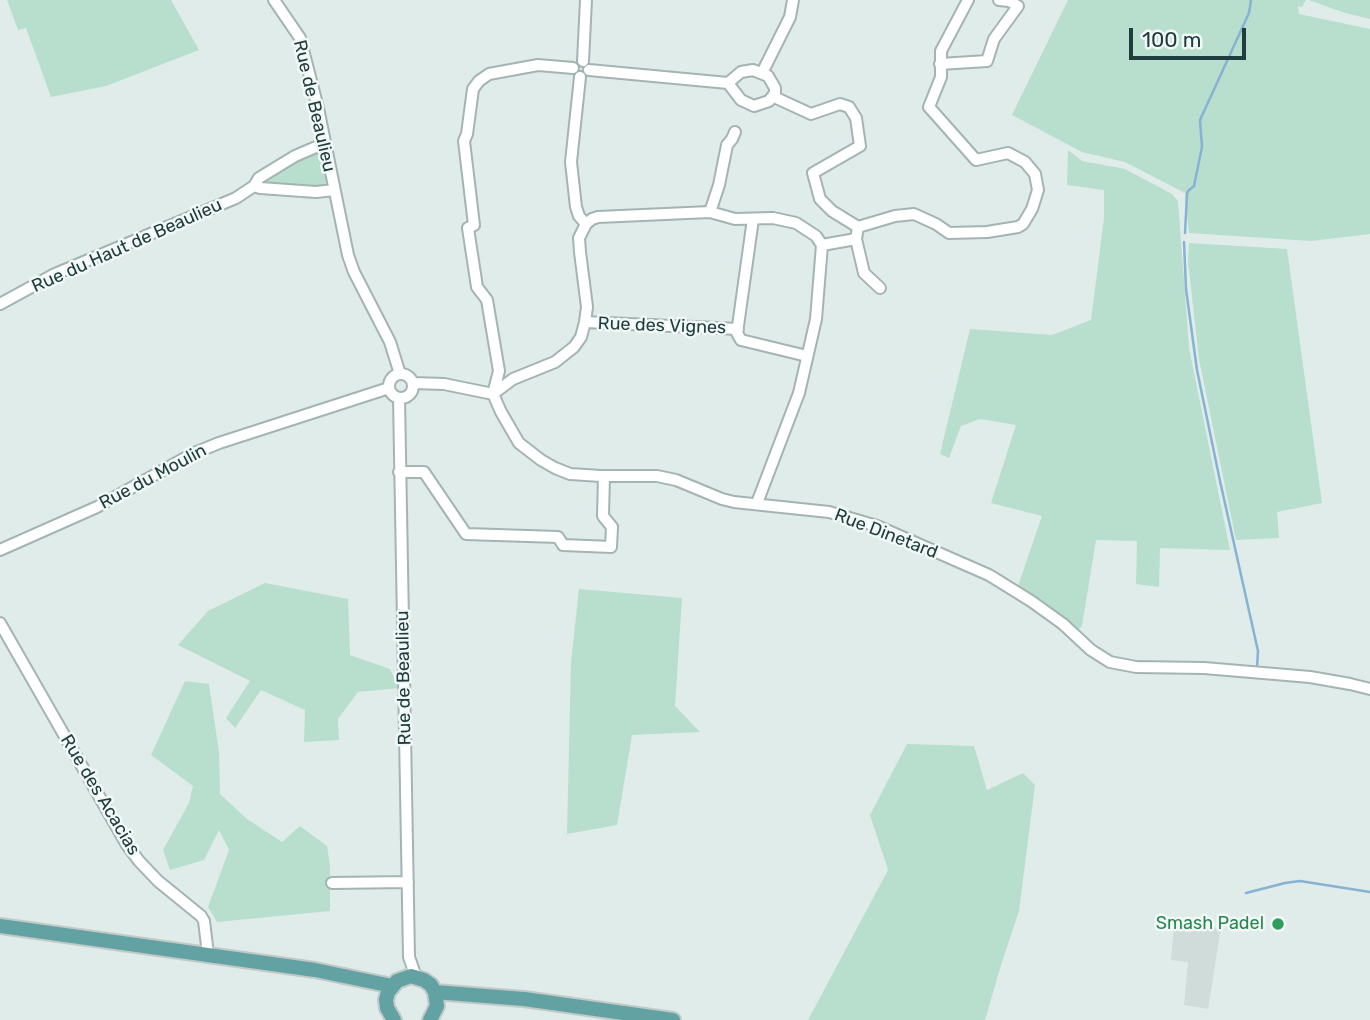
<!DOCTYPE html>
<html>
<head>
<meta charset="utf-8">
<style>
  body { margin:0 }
  #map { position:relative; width:1370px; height:1020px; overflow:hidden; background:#e0ecea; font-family:Rubik,sans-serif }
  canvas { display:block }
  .scale { position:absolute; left:1129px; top:28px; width:117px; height:32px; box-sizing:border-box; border:4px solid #203d3d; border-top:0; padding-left:9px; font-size:21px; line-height:24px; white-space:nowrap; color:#203d3d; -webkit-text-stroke:5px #f1f8f7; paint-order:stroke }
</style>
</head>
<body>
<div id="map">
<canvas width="1370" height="1020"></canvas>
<div class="scale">100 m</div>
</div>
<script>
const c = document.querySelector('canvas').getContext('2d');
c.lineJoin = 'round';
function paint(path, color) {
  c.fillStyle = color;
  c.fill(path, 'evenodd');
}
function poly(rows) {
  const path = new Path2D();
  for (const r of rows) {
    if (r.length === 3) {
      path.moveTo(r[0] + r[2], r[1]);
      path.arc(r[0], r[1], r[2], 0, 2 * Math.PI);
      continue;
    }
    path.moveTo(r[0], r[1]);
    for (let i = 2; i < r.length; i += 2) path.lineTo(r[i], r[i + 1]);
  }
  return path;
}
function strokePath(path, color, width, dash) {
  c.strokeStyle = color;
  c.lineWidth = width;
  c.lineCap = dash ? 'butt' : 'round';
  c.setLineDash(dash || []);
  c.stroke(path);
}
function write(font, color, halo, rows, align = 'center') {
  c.font = font + ' Rubik,sans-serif';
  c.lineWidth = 5;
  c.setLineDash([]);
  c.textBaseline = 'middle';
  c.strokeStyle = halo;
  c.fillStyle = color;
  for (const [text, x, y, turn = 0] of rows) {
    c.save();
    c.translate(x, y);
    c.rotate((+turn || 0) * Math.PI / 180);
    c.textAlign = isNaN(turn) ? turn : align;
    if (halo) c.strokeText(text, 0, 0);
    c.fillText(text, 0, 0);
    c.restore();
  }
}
const built = poly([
  [1174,925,1221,928,1208,1009,1184,1005,1188,962,1171,960]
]);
const green = poly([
  [7,0,171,0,199,50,106,86,51,97,26,28,18,30],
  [1068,0,1306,0,1302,7,1298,6,1299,14,1370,29,1370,234,1311,241,1189,233,1185,193,1125,162,1082,152,1012,115],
  [1309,0,1370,0,1370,19,1345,13],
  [1068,150,1082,161,1125,169,1172,194,1178,201,1189,348,1230,550,1160,548,1159,587,1136,584,1137,541,1096,540,1082,626,1078,630,1018,586,1042,516,991,503,1016,425,980,419,961,426,949,458,940,454,970,329,1052,335,1091,320,1104,218,1104,190,1067,185],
  [315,152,319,152,322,157,327,182,323,187,261,184,262,178],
  [1189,243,1287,249,1322,503,1277,512,1279,538,1236,540,1199,359,1188,261],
  [265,583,348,599,350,655,390,669,399,688,358,692,338,719,339,740,304,742,305,710,261,690,235,728,226,718,250,681,178,645,208,611],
  [579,589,682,598,675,706,700,732,632,735,617,825,567,834,571,662],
  [185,681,209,684,219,752,220,794,247,819,282,842,300,826,327,846,330,866,330,911,217,922,208,907,229,850,219,830,204,860,170,870,163,850,189,803,193,786,151,755],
  [907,744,974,746,987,790,1023,773,1035,785,1019,911,1001,965,985,1020,808,1020,888,870,870,815]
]);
const stream = poly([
  [1185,233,1187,194,1188,191,1194,186,1202,147,1200,120,1249,13,1251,0],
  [1184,242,1186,289,1197,370,1220,481,1258,651,1257,667],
  [1246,893,1285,883,1300,881,1370,892]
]);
const minor = poly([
  [274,0,300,38,318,108,348,255,354,272,390,342,400,374],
  [583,61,586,0],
  [940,64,987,61,994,39,1018,6,1009,1,999,0],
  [589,70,728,83],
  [753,70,768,76,775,88,775,93,769,101,754,106,741,100,728,83,741,72,753,70],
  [762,73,790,17,793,0],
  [580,77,571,162,576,207,579,216,586,224],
  [774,97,811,114,840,104,849,107,856,118,860,146,813,173,820,199,832,211,858,227,895,216,914,214,936,224,949,233,987,232,1018,227,1023,224,1032,209,1038,190,1035,174,1025,162,1008,153,976,160,929,107,941,77,941,51,968,0],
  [254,186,260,188,316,192,334,190],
  [710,212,719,185,727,145,732,139,735,132],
  [753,219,737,333,741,340,807,356],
  [858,227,856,239,864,273,880,288],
  [822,245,856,239],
  [0,304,55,274,236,198,254,186,259,178,295,156,316,147,325,145],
  [585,322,738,329],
  [401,386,12],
  [413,383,444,384,493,394],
  [493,394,501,412,519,443,541,460,555,468,570,474,601,476,657,476,676,480,722,499,734,502,829,512,877,526,989,575,1031,601,1063,624,1091,650,1110,662,1136,667,1204,668,1310,677,1350,684,1370,689],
  [493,394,513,379,555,362,574,347,581,337,585,322,587,307,580,252,579,238,586,224,592,219,598,217,710,212,735,219,773,218,796,223,816,236,822,245,816,319,799,393,757,503],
  [493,394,499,371,487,300,477,287,468,228,474,225,464,141,467,134,473,89,479,81,489,74,538,65,573,68],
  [399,398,409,957,416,977],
  [399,472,424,472,466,534,558,537,563,545,611,547,612,527,603,516,604,476],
  [0,550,97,507,192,454,219,443,389,388],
  [0,623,127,845,139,861,158,881,201,916,204,921,208,954],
  [332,883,408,882]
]);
const major = poly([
  [0,926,315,970,392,986],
  [435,992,524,999,673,1020],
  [394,1020,387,1008,386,1000,388,992,397,981,411,976,424,980,431,985,435,992,437,1006,430,1020]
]);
const markers = [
  [1278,924,7,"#2e9e5b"]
];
const streetNames = [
  ["Rue de Beaulieu",314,106,77],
  ["Rue du Haut de Beaulieu",127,246,-24],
  ["Rue des Vignes",662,326,2],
  ["Rue du Moulin",153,477,-28],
  ["Rue Dinetard",886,534,21],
  ["Rue de Beaulieu",404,678,-91],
  ["Rue des Acacias",100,795,59]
];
const leisureNames = [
  ["Smash Padel",1264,924]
];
paint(built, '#cfdcd9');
paint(green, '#b8decd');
strokePath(stream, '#86b2d3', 2.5);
strokePath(minor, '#a3b4b3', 14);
strokePath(major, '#c1c9c9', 18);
strokePath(minor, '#fff', 10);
strokePath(major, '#63a2a3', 14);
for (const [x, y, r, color] of markers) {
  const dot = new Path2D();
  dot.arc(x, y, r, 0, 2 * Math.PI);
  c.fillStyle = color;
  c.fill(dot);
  strokePath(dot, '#f1f8f7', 2.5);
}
write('18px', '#203d3d', '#f1f8f7', streetNames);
write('18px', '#27864d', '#f1f8f7', leisureNames, 'right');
</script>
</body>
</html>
